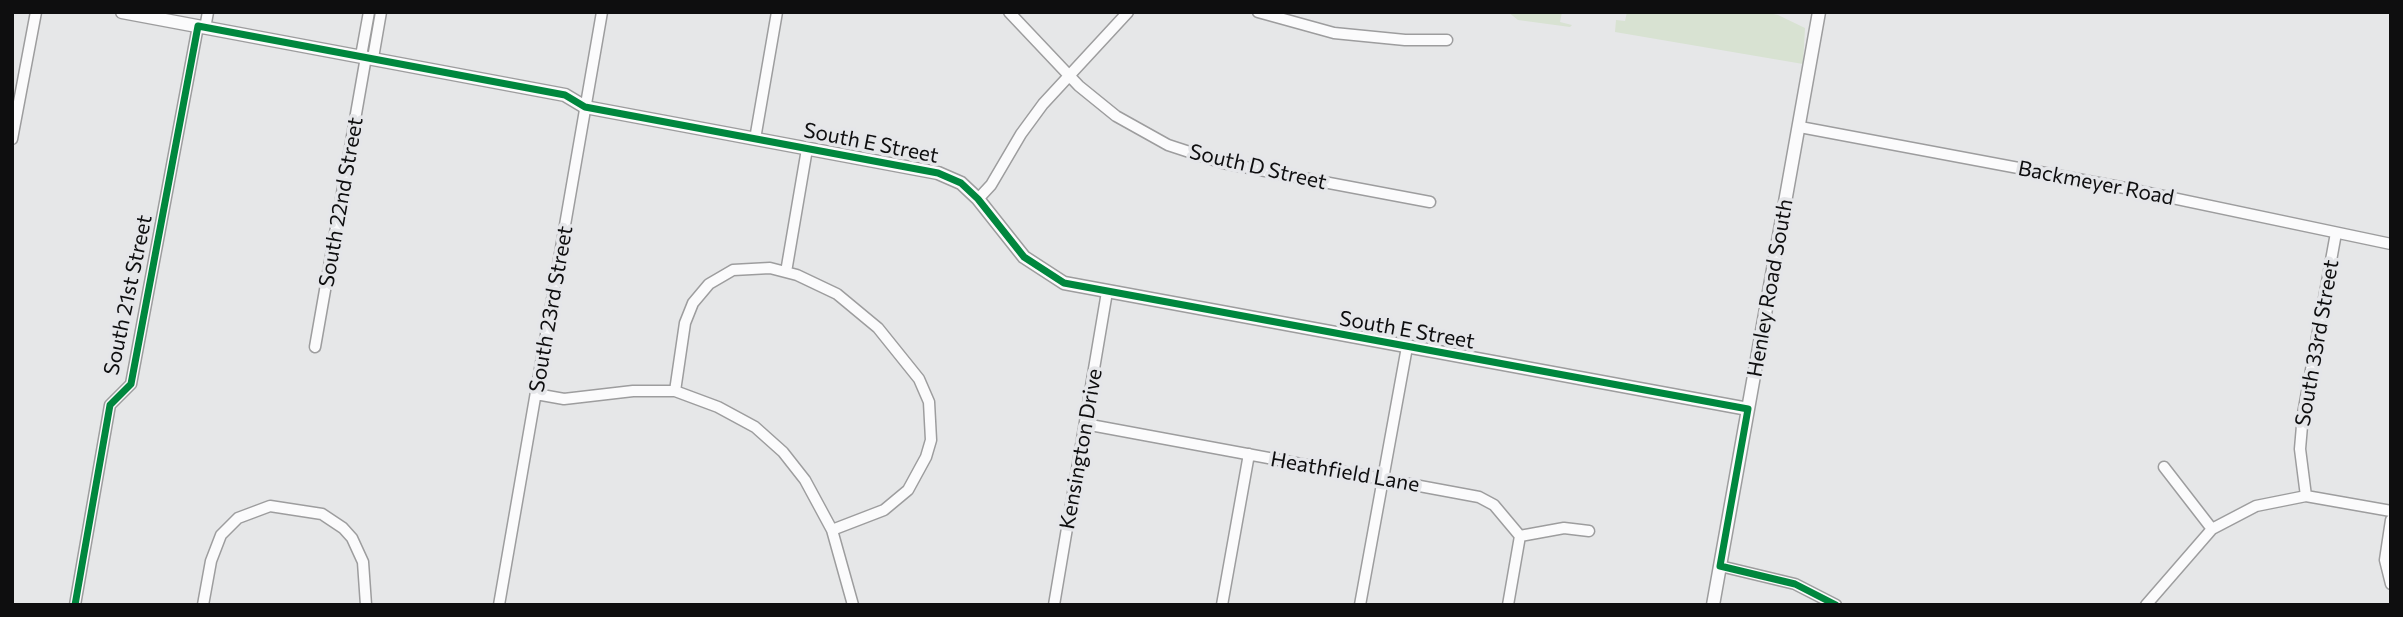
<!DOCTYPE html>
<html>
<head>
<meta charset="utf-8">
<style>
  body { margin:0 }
  #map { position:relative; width:2403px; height:617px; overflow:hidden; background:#e6e7e8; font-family:Commissioner,sans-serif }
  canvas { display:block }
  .frame { position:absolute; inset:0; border:14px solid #0e0e0f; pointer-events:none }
</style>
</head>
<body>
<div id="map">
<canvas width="2403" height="617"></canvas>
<div class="frame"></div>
</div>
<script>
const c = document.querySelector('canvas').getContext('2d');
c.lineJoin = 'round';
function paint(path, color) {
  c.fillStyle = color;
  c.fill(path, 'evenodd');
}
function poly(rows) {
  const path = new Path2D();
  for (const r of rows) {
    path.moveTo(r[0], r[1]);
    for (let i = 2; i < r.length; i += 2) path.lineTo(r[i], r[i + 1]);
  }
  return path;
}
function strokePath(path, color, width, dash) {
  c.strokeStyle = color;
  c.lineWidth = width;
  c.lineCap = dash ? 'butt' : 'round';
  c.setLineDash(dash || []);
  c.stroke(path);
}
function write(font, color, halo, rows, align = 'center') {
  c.font = font + ' Commissioner,sans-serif';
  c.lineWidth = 7;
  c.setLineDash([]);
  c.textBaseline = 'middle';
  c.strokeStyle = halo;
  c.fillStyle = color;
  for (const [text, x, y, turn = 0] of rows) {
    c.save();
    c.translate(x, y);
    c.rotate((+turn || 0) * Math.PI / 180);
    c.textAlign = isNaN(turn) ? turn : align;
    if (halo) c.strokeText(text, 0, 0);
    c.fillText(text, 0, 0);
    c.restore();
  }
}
const green = poly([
  [1508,12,1562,12,1560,22,1572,25,1570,27,1518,20],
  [1627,12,1763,12,1778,15,1805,28,1803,64,1615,32,1616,20,1625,21]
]);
const minor = poly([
  [1009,12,1079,86,1116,116,1168,145,1223,163,1430,202],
  [1258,12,1334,33,1405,40,1447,40],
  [205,28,208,12],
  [361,56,369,12],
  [373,58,381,12],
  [1800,127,2125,188,2391,244],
  [12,139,36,12],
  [755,139,777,12],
  [978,199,991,185,1021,134,1043,104,1128,12],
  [786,272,807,149],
  [315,347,366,57],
  [675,391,685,323,693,303,709,284,733,270,770,268,797,275,837,294,878,328,919,379,929,402,931,440,926,457,908,490,884,510,832,530],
  [536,394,564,399,633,391,675,391,718,407,755,427,783,452,805,480,832,530,853,605],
  [1085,424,1479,497,1494,505,1520,536,1508,605],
  [2164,467,2212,529],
  [2306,496,2300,449,2303,414,2336,233],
  [2391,520,2385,560,2391,584],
  [1520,536,1564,528,1589,531],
  [1720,566,1795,584,1836,605],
  [75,605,110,405,131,384,198,26],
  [203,605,211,561,221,535,238,518,270,506,322,514,343,528,352,538,363,562,366,605],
  [499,605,602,12],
  [1054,605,1107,292],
  [1222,605,1249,454],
  [1360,605,1407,347],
  [2146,605,2212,529,2256,506,2306,496,2391,511]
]);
const tertiary = poly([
  [122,12,565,95,585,107,938,173,961,183,978,199,1024,257,1064,283,1748,409],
  [1713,605,1819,12]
]);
const cycleway = poly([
  [75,605,110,405,131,384,198,26,565,95,585,107,938,173,961,183,978,199,1024,257,1064,283,1748,409,1720,566,1795,584,1836,605]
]);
const streetNames = [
  ["South E Street",871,143,11],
  ["South D Street",1258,167,13],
  ["Backmeyer Road",2096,183,11],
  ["South 22nd Street",341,202,-80],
  ["Henley Road South",1770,288,-80],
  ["South 21st Street",128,295,-78],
  ["South 23rd Street",551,309,-80],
  ["South E Street",1407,330,10],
  ["South 33rd Street",2317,343,-80],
  ["Kensington Drive",1081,449,-80],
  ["Heathfield Lane",1345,472,10]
];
paint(green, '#d8e2d2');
strokePath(minor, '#9d9d9e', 13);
strokePath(tertiary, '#9d9d9e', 15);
strokePath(minor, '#fbfbfc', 10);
strokePath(tertiary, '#fbfbfc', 12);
strokePath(cycleway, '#00873e', 7);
write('21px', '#0e0e0f', '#e5e6e9', streetNames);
</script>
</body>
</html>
